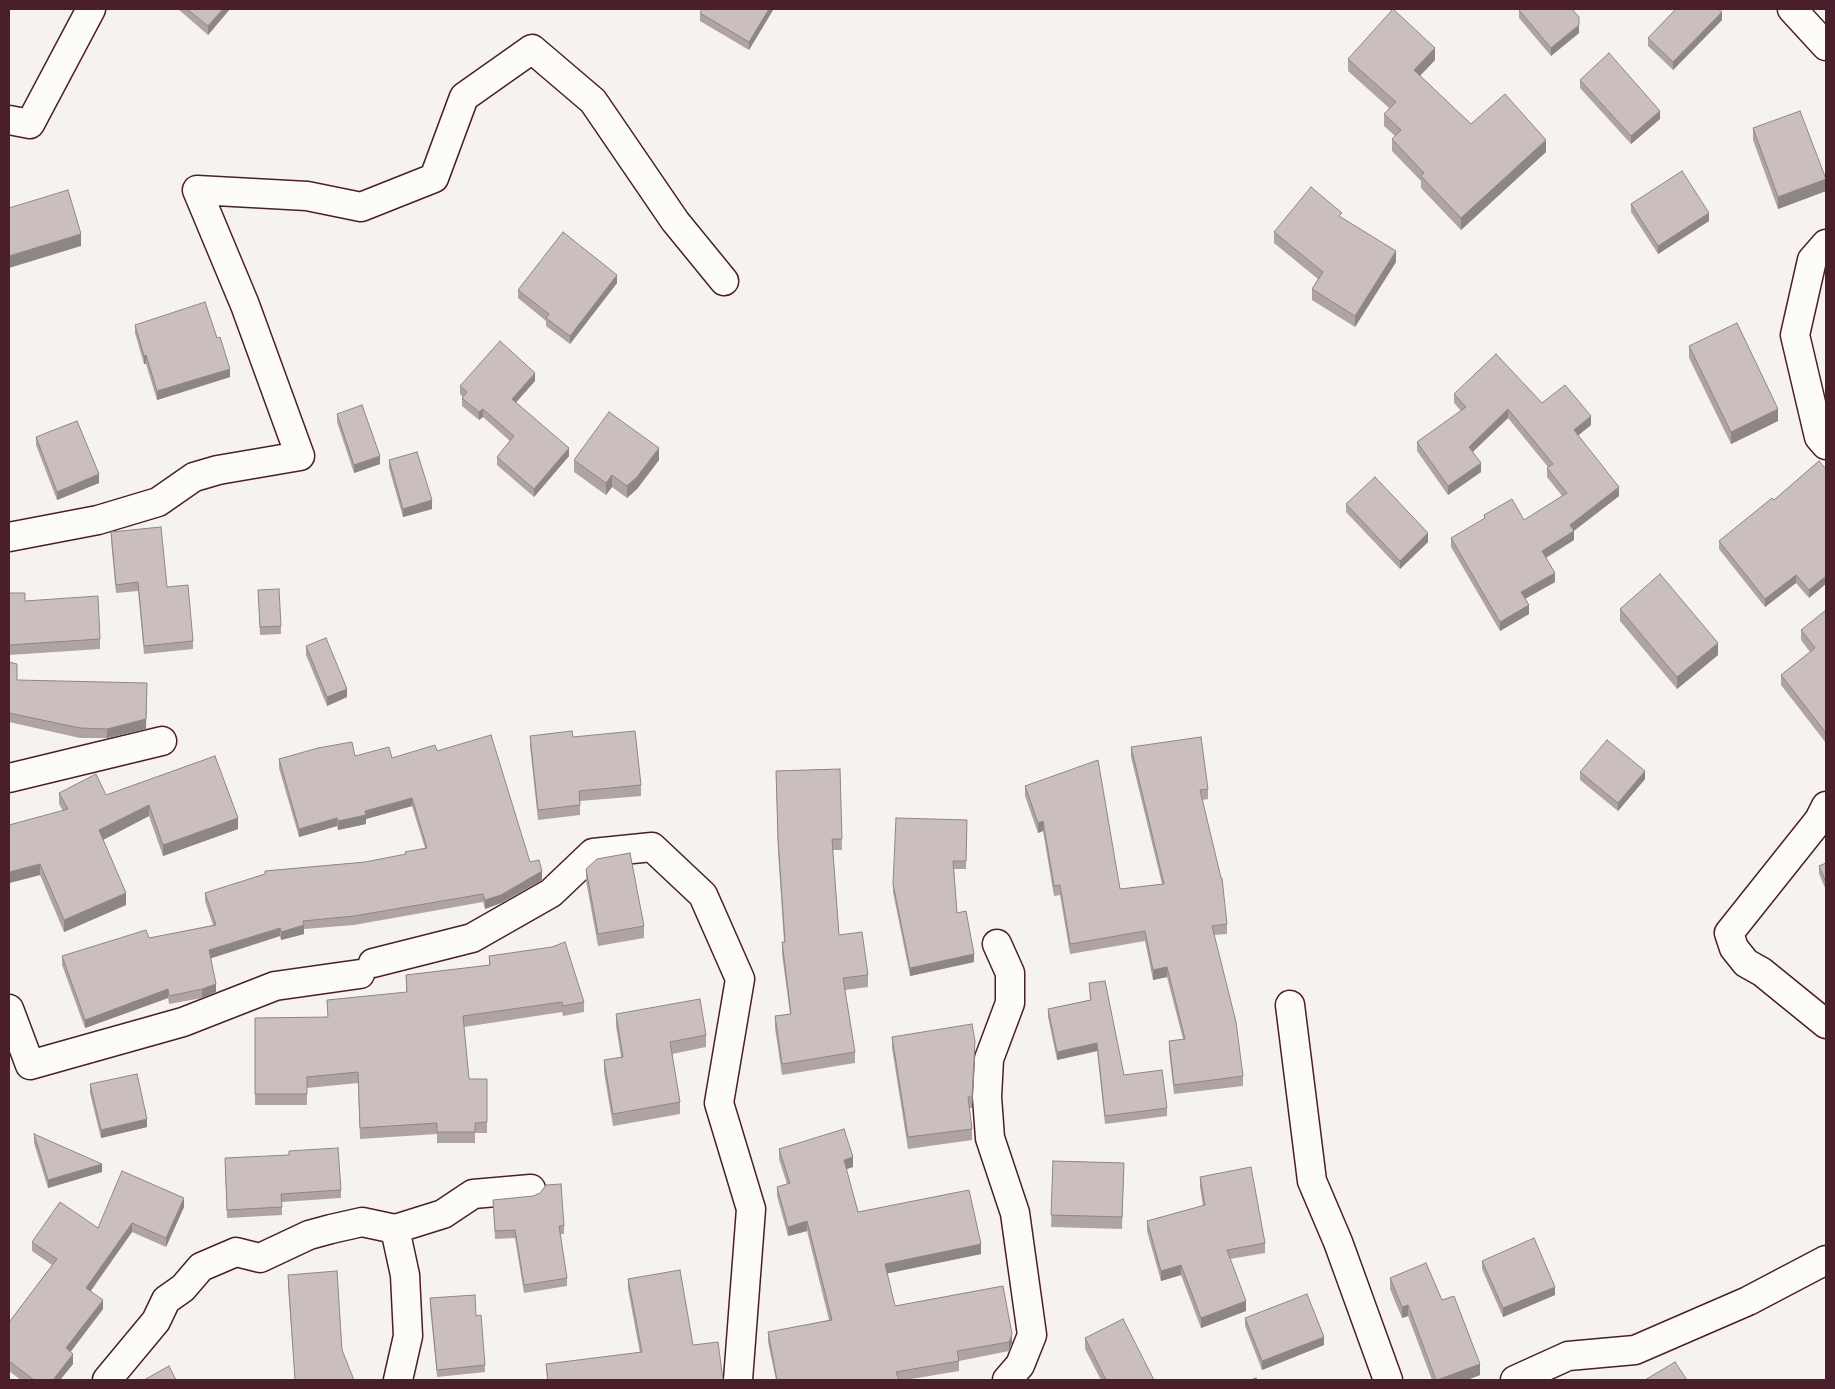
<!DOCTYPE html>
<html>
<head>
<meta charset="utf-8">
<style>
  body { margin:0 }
  #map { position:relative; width:1835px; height:1389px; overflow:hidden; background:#f6f3ef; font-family:Caveat,sans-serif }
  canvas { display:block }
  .frame { position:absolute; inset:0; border:10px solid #4a1f2b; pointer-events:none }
</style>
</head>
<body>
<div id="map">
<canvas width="1835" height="1389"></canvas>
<div class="frame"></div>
</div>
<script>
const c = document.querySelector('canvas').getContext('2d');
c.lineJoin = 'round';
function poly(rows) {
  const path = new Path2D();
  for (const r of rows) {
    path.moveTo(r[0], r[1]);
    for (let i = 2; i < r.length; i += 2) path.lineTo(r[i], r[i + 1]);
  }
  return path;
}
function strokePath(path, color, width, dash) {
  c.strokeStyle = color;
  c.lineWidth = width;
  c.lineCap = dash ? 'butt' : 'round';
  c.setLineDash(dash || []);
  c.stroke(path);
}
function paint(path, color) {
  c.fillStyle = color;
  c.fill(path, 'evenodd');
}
const street = poly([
  [1792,9,1826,46],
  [9,120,30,124,91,9],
  [1826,244,1812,260,1795,335,1819,437,1826,445],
  [9,537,98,520,158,502,194,477,218,470,300,456,245,305,197,190,307,196,361,207,434,178,464,97,532,49,593,101,675,221,724,281],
  [9,778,162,741],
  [1826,806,1819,820,1729,933,1734,948,1746,963,1762,972,1826,1024],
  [997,944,1010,973,1010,1003,989,1059,987,1097,990,1138,1015,1213,1032,1335,1020,1365,1007,1380],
  [373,963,472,938,551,893,593,853,652,847,703,895,740,979,719,1103,751,1209,738,1380],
  [1290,1005,1312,1181,1338,1242,1388,1380],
  [9,1009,30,1065,183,1022,275,986,360,974],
  [395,1229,405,1275,408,1336,398,1380],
  [107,1380,156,1321,166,1300,183,1288,201,1267,236,1252,260,1258,309,1235,331,1229,362,1222,395,1229,443,1214,473,1194,531,1189],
  [1515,1380,1568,1356,1635,1350,1748,1301,1826,1260]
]);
const wall = poly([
  [178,9,230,9,208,35],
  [773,9,773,10,749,50,700,21,700,13],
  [1675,9,1718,9,1722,20,1673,70,1648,46,1648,38,1676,9],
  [1519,10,1579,33,1551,56,1519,18],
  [1348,59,1435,60,1420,76,1471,124,1546,152,1461,230,1421,188,1421,181,1392,151,1392,139,1395,136,1384,126,1384,114,1389,108,1348,71],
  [1580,80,1660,119,1631,144,1580,88],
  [1753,128,1826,191,1778,209,1753,140],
  [1631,204,1709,221,1658,254,1631,212],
  [1342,218,1396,262,1355,327,1312,300,1312,289,1318,279,1274,243,1274,232],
  [617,283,570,344,546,326,546,321,518,298,518,290],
  [135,325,230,377,157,400,146,364,144,364,135,333],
  [1689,346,1778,421,1731,444,1689,358],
  [535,381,516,402,569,456,534,497,497,465,497,457,510,441,483,417,479,420,462,406,462,398,463,397,460,394,460,386],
  [1454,394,1542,403,1591,425,1578,435,1619,496,1574,531,1574,540,1546,558,1555,582,1525,599,1529,614,1500,631,1451,547,1451,538,1484,519,1484,515,1524,520,1562,496,1547,477,1547,468,1548,467,1508,418,1473,452,1481,472,1448,495,1417,451,1417,442,1461,411,1454,403],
  [337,414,380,464,354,473,337,422],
  [36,437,99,483,57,500,36,445],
  [389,460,432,509,403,517,389,468],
  [574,460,659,460,637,489,627,498,612,487,606,495,574,472],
  [1819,461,1809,598,1796,583,1765,607,1719,549,1719,541,1774,500],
  [1346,504,1428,542,1400,569,1346,512],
  [111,532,167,587,193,641,193,649,144,654,138,591,116,593,111,540],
  [258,590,281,626,281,634,260,635],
  [9,593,100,639,100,649,9,655],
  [1620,609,1718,655,1677,689,1620,621],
  [1826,610,1826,743,1781,685,1781,675,1810,652,1801,640,1801,630],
  [306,646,347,697,327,706,306,655],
  [9,662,17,680,146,729,107,738,80,738,9,722],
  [530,736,573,737,641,785,641,796,580,801,580,815,538,820,530,746],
  [1131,747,1208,789,1208,799,1202,800,1227,924,1227,934,1214,935,1243,1076,1243,1086,1174,1094,1169,1051,1169,1041,1183,1039,1167,977,1153,980,1145,941,1070,954,1060,895,1054,896,1043,831,1038,833,1025,796,1025,786,1120,889,1162,884,1131,757],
  [437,751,530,862,542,880,501,903,485,909,483,902,354,925,304,929,304,934,281,940,280,936,211,958,216,992,202,998,169,1004,168,998,85,1028,62,965,62,956,213,925,205,901,205,893,265,874,265,871,365,862,405,855,405,852,425,848,412,806,366,819,366,824,338,830,337,826,299,837,279,768,279,759,355,756,392,758],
  [215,756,238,829,163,856,149,816,103,840,126,905,64,932,40,875,9,883,63,811,59,804,59,793,106,795],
  [840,769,842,850,833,850,839,935,868,975,868,987,845,990,855,1052,855,1063,782,1075,775,1028,775,1016,790,1014,782,954,782,942,784,942,778,851,776,771],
  [1580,772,1645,779,1618,811,1580,780],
  [967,828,966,869,954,869,957,913,974,962,910,976,893,892,893,884],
  [1826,863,1826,890,1819,874,1819,866],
  [586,869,644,926,644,938,598,946,586,881],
  [489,956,584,1002,584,1012,563,1016,562,1012,464,1027,469,1079,487,1079,487,1133,475,1133,475,1143,437,1143,437,1134,360,1139,358,1083,307,1088,307,1105,255,1105,255,1018,328,1017,327,1000,406,993,406,975,489,965],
  [1089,983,1124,1075,1167,1108,1167,1116,1105,1124,1097,1051,1057,1060,1048,1017,1048,1009,1090,1000],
  [616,1014,706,1035,706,1047,672,1054,680,1102,680,1114,613,1126,604,1072,604,1060,621,1057,616,1026],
  [892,1037,975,1052,972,1108,969,1108,972,1129,972,1140,908,1149,892,1048],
  [90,1084,147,1127,101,1138,90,1093],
  [34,1134,102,1172,48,1188,34,1143],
  [779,1149,853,1167,846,1169,858,1212,981,1254,887,1273,895,1306,1003,1286,1012,1344,1009,1351,959,1361,959,1371,905,1380,776,1380,768,1342,768,1332,829,1320,807,1231,788,1236,777,1196,777,1187,787,1184,779,1159],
  [1053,1161,1124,1163,1122,1229,1051,1227],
  [225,1166,341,1190,341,1198,282,1202,282,1215,227,1218],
  [1200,1177,1265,1243,1265,1253,1230,1259,1246,1311,1201,1328,1181,1275,1161,1281,1147,1231,1147,1221,1203,1206,1200,1187],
  [493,1200,564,1226,564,1234,560,1234,567,1278,567,1286,524,1293,515,1238,495,1239],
  [184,1207,166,1247,132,1232,91,1291,103,1309,70,1352,73,1364,60,1380,21,1380,9,1371,9,1321,10,1321,52,1265,32,1251,32,1242,98,1228],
  [1482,1261,1555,1295,1503,1317,1482,1269],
  [288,1275,354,1380,295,1380,288,1286],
  [1390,1278,1480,1375,1467,1380,1432,1380,1408,1316,1402,1318,1390,1289],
  [628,1279,693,1345,723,1380,547,1380,546,1364,640,1353,628,1289],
  [430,1298,476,1316,485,1365,485,1372,437,1377,430,1306],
  [1245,1318,1324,1345,1262,1370,1245,1326],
  [1085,1338,1154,1380,1101,1380,1085,1349]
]);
const shadedWall = poly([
  [223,9,230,9,208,35,208,26],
  [769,9,773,9,773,10,749,50,749,42],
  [1722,12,1722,20,1673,70,1673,62],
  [1579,25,1579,33,1551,56,1551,48],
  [1435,48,1435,60,1414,82,1414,70],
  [1660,111,1660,119,1631,144,1631,136],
  [1546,140,1546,152,1461,230,1461,218],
  [1826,179,1826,191,1778,209,1778,197],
  [1709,213,1709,221,1658,254,1658,246],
  [81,234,81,246,9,268,9,256],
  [1396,251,1396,262,1355,327,1355,316],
  [617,275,617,283,570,344,570,336],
  [146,355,146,364,144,364,144,356],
  [230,369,230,377,157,400,157,391],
  [535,373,535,381,512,407,512,399],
  [483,409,483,417,479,420,479,412],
  [1508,409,1508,418,1469,455,1469,447],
  [1778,409,1778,421,1731,444,1731,432],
  [1591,416,1591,425,1574,439,1574,430],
  [569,448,569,456,534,497,534,489],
  [659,448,659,460,637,489,627,498,627,486],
  [380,456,380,464,354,473,354,465],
  [1481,463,1481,472,1448,495,1448,486],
  [99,474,99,483,57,500,57,492],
  [612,475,612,487,606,495,606,483],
  [1619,487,1619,496,1572,532,1574,531,1574,540,1542,560,1542,551,1570,525],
  [432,500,432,509,403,517,403,509],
  [1428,533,1428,542,1400,569,1400,561],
  [1555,573,1555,582,1521,601,1521,592],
  [1796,575,1796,583,1765,607,1765,599],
  [1826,576,1826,584,1809,598,1809,590],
  [1529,605,1529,614,1500,631,1500,622],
  [1718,643,1718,655,1677,689,1677,677],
  [147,683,146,729,107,738,107,729],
  [347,689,347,697,327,706,327,697],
  [1645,771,1645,779,1618,811,1618,803],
  [412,798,412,806,366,819,366,824,338,830,338,821,365,811],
  [149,805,149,816,99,842,99,830],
  [238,818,238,829,163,856,163,845],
  [337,818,337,826,299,837,299,829],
  [1043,821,1043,831,1038,833,1038,823],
  [40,864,40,875,9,883,9,872],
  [542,871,542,880,501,903,485,909,485,900],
  [126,893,126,905,64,932,64,920],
  [304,925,304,934,281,940,281,932],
  [280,928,280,936,209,959,209,950],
  [974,954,974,962,910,976,910,968],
  [1167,967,1167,977,1153,980,1153,970],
  [216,984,216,992,202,998,202,989],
  [168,989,168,998,85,1028,85,1020],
  [975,1041,975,1052,972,1108,972,1097],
  [1097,1043,1097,1051,1057,1060,1057,1052],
  [10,1086,10,1095,9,1096,9,1087],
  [147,1119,147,1127,101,1138,101,1130],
  [853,1157,853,1167,844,1170,844,1160],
  [102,1164,102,1172,48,1188,48,1180],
  [184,1198,184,1207,166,1247,166,1238],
  [807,1221,807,1231,788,1236,788,1227],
  [132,1223,132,1232,86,1297,86,1288],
  [981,1244,981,1254,885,1274,885,1264],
  [1181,1265,1181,1275,1161,1281,1161,1271],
  [1555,1287,1555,1295,1503,1317,1503,1308],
  [103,1300,103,1309,66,1358,66,1348],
  [1246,1301,1246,1311,1201,1328,1201,1318],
  [1408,1305,1408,1316,1402,1318,1402,1307],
  [1012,1334,1012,1344,1009,1351,1009,1342],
  [1324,1337,1324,1345,1262,1370,1262,1361],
  [73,1354,73,1364,60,1380,53,1380],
  [1480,1364,1480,1375,1467,1380,1437,1380]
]);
const building = poly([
  [187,9,223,9,208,26,187,9],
  [702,9,769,9,749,42,700,13,702,9],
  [1393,9,1435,48,1414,70,1471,124,1505,94,1546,140,1461,218,1421,176,1424,173,1392,139,1401,130,1384,114,1396,102,1348,59,1393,9],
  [1520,9,1572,9,1579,17,1579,25,1551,48,1519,10,1520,9],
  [1676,9,1718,9,1722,12,1673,62,1648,38,1676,9],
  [1609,53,1660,111,1631,136,1580,80,1609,53],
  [1800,111,1826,179,1778,197,1753,128,1800,111],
  [1682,171,1709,213,1658,246,1631,204,1682,171],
  [1311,187,1342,213,1339,216,1396,251,1355,316,1312,289,1323,272,1274,232,1311,187],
  [68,190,81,234,9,256,9,208,68,190],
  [563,232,617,275,570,336,546,318,549,314,518,290,563,232],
  [205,302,217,338,220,337,230,369,157,391,146,355,144,356,135,325,205,302],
  [1737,323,1778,409,1731,432,1689,346,1737,323],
  [500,341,535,373,512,399,569,448,534,489,497,457,514,436,483,409,479,412,462,398,467,392,460,386,500,341],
  [1496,354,1542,403,1565,385,1591,416,1574,430,1619,487,1570,525,1574,531,1542,551,1555,573,1521,592,1529,605,1500,622,1451,538,1485,518,1484,515,1512,499,1524,520,1567,493,1547,468,1553,464,1508,409,1469,447,1481,463,1448,486,1417,442,1466,407,1454,394,1496,354],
  [362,405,380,456,354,465,337,414,362,405],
  [609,412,659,448,637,477,627,486,612,475,606,483,574,460,609,412],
  [77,421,99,474,57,492,36,437,77,421],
  [417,452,432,500,403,509,389,460,417,452],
  [1819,461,1826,469,1826,576,1809,590,1796,575,1765,599,1719,541,1772,498,1774,500,1819,461],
  [1375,477,1428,533,1400,561,1346,504,1375,477],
  [161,527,167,587,188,585,193,641,144,646,138,582,116,585,111,532,161,527],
  [1660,574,1718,643,1677,677,1620,609,1660,574],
  [279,589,281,626,260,627,258,590,279,589],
  [9,593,25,593,25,601,98,596,100,639,9,645,9,593],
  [1826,610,1826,733,1781,675,1815,648,1801,630,1826,610],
  [326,638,347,689,327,697,306,646,326,638],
  [9,662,17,664,17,680,147,683,146,719,107,729,80,728,9,713,9,662],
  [572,731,573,737,635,731,641,785,579,791,580,805,538,810,530,736,572,731],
  [491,735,530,862,539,860,542,871,501,895,485,900,483,894,354,916,303,921,304,925,281,932,280,928,209,950,216,984,202,989,169,996,168,989,85,1020,62,956,146,930,149,938,216,925,205,893,265,874,265,871,365,862,406,854,405,852,427,848,412,798,365,811,366,815,338,821,337,818,299,829,279,759,318,748,352,742,355,756,389,747,392,758,435,745,437,751,491,735],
  [1201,737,1208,789,1200,790,1221,878,1222,878,1227,924,1212,926,1236,1022,1243,1076,1174,1085,1169,1041,1185,1039,1167,967,1153,970,1145,931,1070,944,1060,885,1054,886,1043,821,1038,823,1025,786,1098,760,1120,889,1164,884,1131,747,1201,737],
  [1607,740,1645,771,1618,803,1580,772,1607,740],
  [215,756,238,818,163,845,149,805,99,830,126,893,64,920,40,864,9,872,9,825,68,809,59,793,96,774,106,795,215,756],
  [840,769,842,839,832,839,839,935,862,932,868,975,843,978,855,1052,782,1064,775,1016,791,1014,782,942,785,942,778,839,776,771,840,769],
  [896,818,967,820,966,861,953,861,957,913,966,911,974,954,910,968,893,884,896,818],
  [630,853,644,926,598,934,586,869,597,859,630,853],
  [1826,863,1826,882,1819,866,1826,863],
  [565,942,584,1002,563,1006,562,1002,463,1016,469,1079,487,1079,487,1122,475,1123,475,1132,437,1132,437,1123,360,1128,358,1072,307,1077,307,1094,255,1094,255,1018,328,1017,327,1000,407,992,406,975,490,965,489,956,552,947,565,942],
  [1105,981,1124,1075,1162,1070,1167,1108,1105,1116,1097,1043,1057,1052,1048,1009,1091,1000,1089,983,1105,981],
  [700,999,706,1035,670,1042,680,1102,613,1114,604,1060,623,1057,616,1014,700,999],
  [972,1024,975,1041,972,1097,968,1097,972,1129,908,1137,892,1037,972,1024],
  [137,1074,147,1119,101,1130,90,1084,137,1074],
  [844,1129,853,1157,844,1160,858,1212,969,1190,981,1244,885,1264,895,1306,1003,1286,1012,1334,1009,1342,957,1351,959,1361,896,1372,899,1380,777,1380,768,1332,832,1320,807,1221,788,1227,777,1187,790,1183,779,1149,844,1129],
  [34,1134,102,1164,48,1180,34,1134],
  [338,1148,341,1190,281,1194,282,1207,227,1210,225,1158,289,1155,289,1151,338,1148],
  [1053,1161,1124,1163,1122,1217,1051,1215,1053,1161],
  [1251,1167,1265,1243,1227,1250,1246,1301,1201,1318,1181,1265,1161,1271,1147,1221,1205,1205,1200,1177,1251,1167],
  [122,1171,184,1198,166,1238,132,1223,86,1288,103,1300,66,1348,73,1354,53,1380,34,1380,9,1361,9,1321,10,1321,57,1259,32,1242,60,1202,98,1228,122,1171],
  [561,1184,564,1226,559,1226,567,1278,524,1285,515,1230,495,1231,493,1200,533,1196,540,1193,546,1185,561,1184],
  [1534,1238,1555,1287,1503,1308,1482,1261,1534,1238],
  [1426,1263,1442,1300,1454,1296,1480,1364,1437,1380,1436,1380,1408,1305,1402,1307,1390,1278,1426,1263],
  [680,1270,693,1345,718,1342,723,1380,548,1380,546,1364,642,1352,628,1279,680,1270],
  [337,1271,342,1350,354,1380,295,1380,288,1275,337,1271],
  [1307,1294,1324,1337,1262,1361,1245,1318,1307,1294],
  [475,1295,476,1316,481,1315,485,1365,437,1370,430,1298,475,1295],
  [1123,1319,1154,1380,1106,1380,1085,1338,1123,1319],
  [1675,1362,1687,1380,1645,1380,1675,1362],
  [169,1366,176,1380,144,1380,169,1366],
  [1256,1378,1257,1380,1250,1380,1256,1378]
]);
strokePath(street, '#4a1f2b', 31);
strokePath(street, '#fdfcf7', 28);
paint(wall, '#afa4a3');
paint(shadedWall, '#8e8685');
paint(building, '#cbbfbe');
strokePath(building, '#8e8685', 1);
</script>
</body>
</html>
